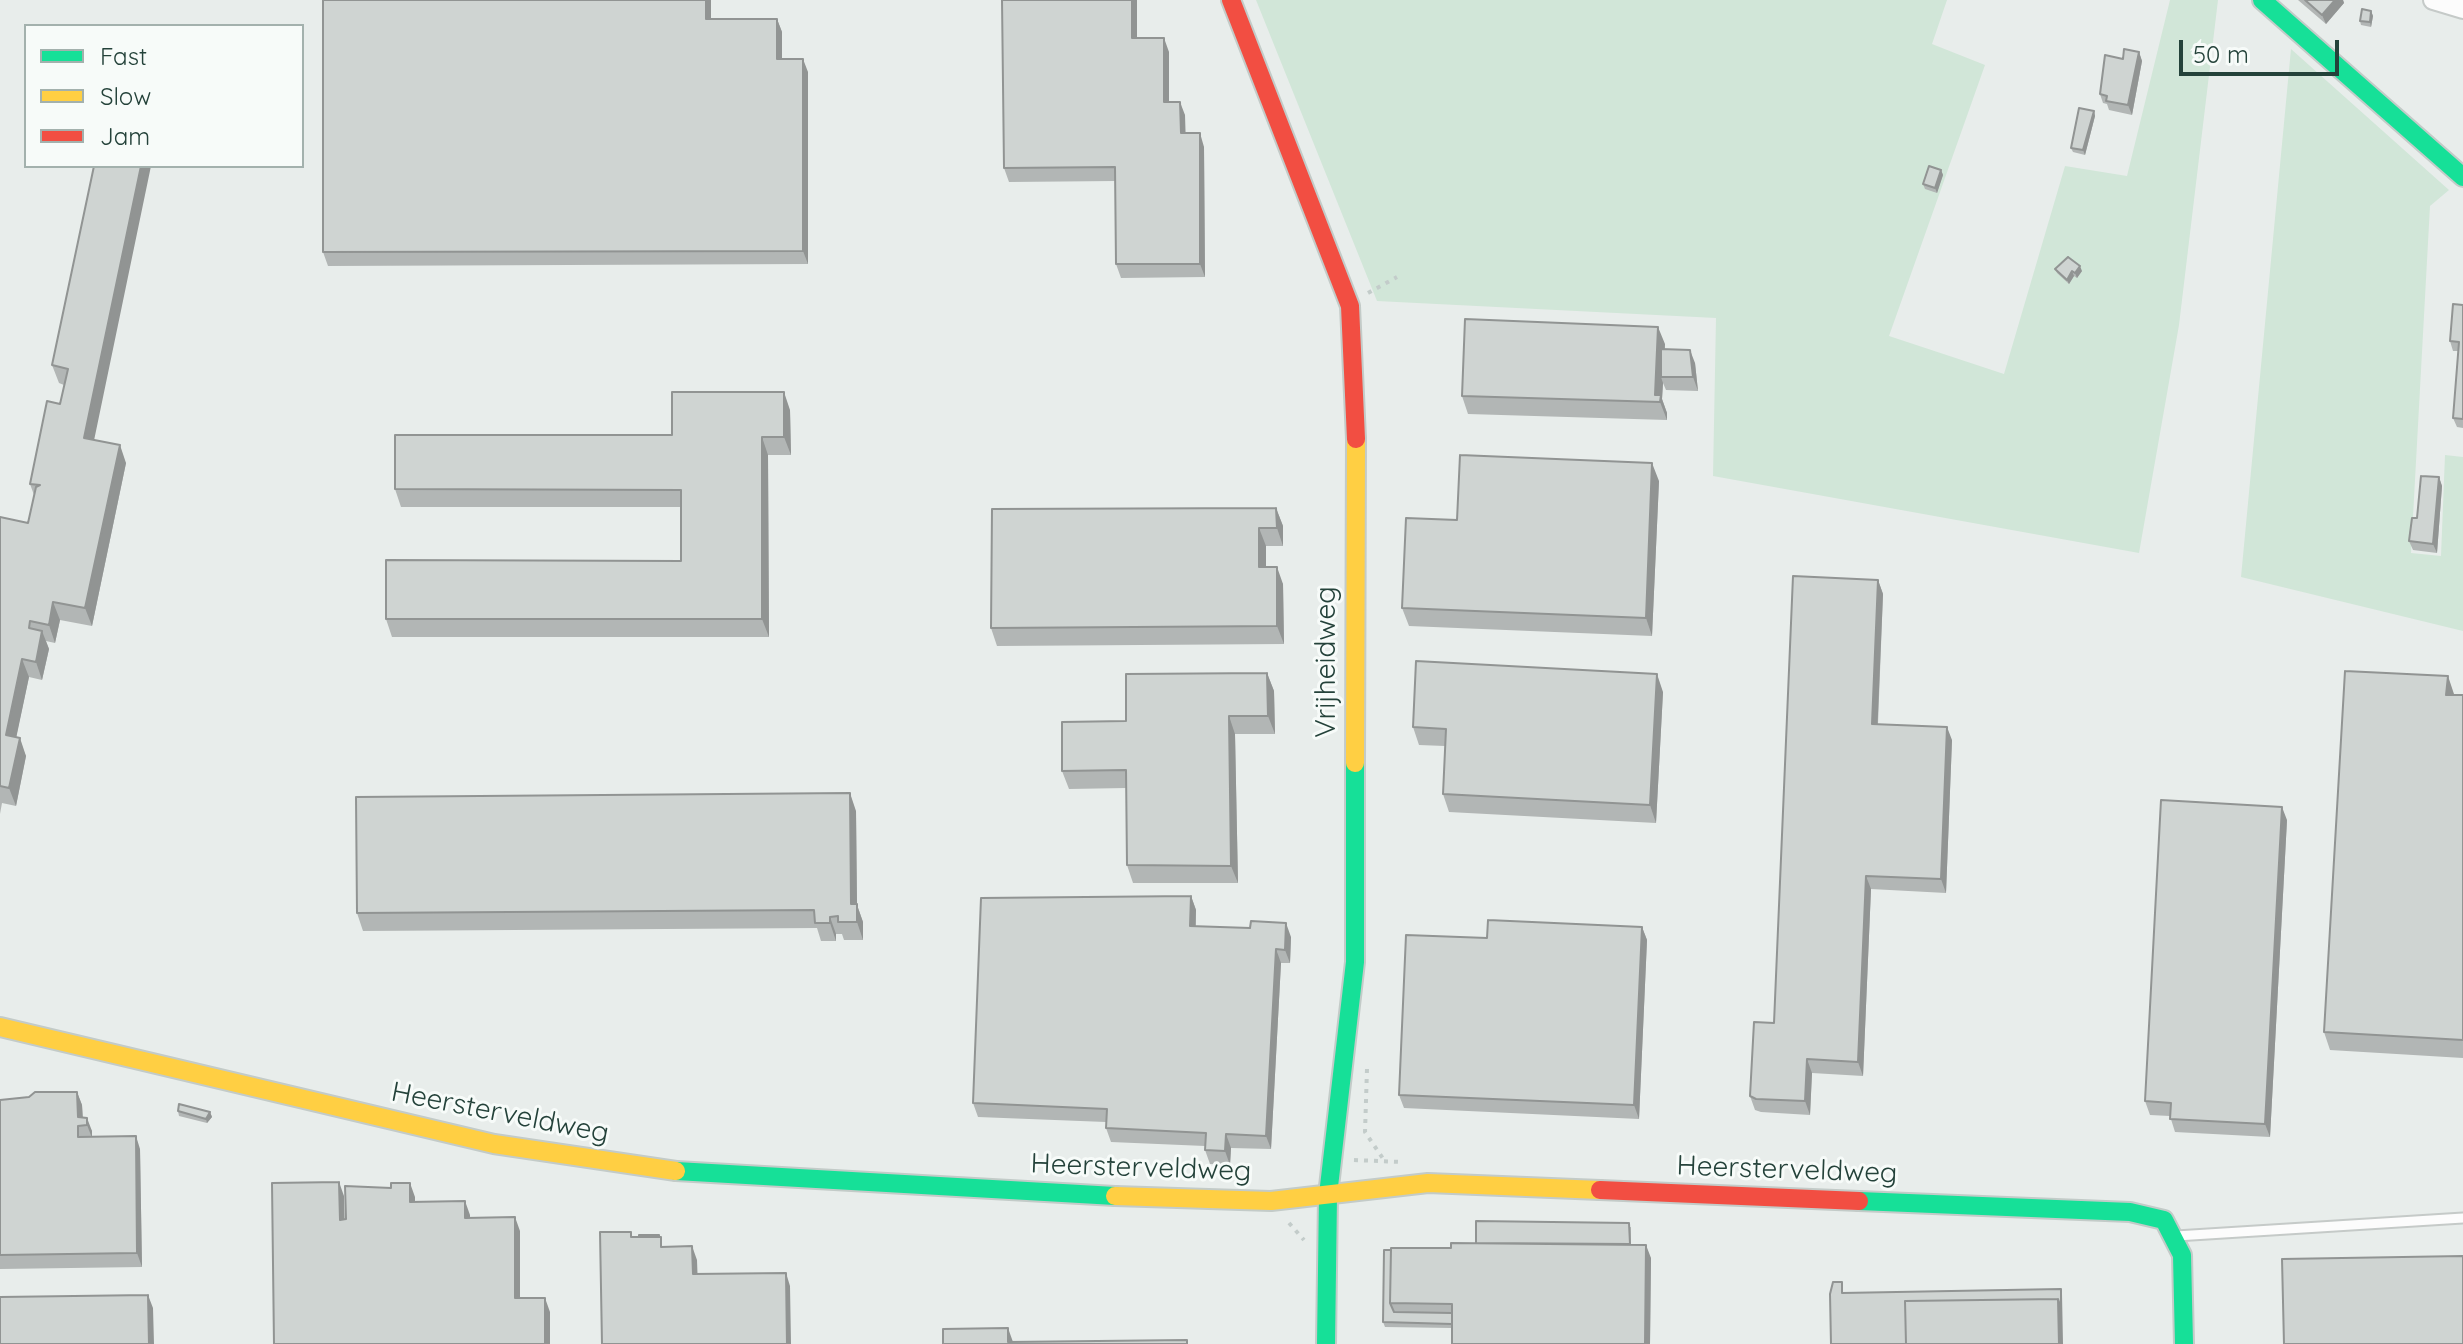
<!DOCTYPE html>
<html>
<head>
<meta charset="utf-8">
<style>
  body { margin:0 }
  #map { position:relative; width:2463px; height:1344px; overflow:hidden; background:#e8edeb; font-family:Quicksand,sans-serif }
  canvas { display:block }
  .legend { position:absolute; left:24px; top:24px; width:280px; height:144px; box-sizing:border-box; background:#f7fbf9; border:2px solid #a3b1ad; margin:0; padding:10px 14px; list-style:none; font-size:24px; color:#24423a }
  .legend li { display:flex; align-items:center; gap:16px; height:40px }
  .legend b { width:40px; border:2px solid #a3b1ad }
  .scale { position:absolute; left:2179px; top:40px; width:160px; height:36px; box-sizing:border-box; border:4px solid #24423a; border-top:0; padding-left:10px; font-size:24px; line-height:28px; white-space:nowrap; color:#24423a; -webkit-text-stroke:6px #f7fbf9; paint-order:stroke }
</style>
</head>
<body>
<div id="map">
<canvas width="2463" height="1344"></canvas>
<ul class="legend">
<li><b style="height:10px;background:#16e098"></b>Fast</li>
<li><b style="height:10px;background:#ffcf43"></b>Slow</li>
<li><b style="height:10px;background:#f24e42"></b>Jam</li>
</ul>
<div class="scale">50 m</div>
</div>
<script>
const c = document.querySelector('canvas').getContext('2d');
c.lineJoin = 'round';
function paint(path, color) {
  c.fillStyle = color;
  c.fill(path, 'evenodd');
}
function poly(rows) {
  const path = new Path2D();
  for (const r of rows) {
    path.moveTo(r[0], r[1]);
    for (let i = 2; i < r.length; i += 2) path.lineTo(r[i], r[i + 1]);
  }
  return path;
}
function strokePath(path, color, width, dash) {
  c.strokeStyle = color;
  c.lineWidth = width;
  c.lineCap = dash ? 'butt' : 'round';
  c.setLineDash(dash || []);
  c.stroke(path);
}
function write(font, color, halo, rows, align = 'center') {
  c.font = font + ' Quicksand,sans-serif';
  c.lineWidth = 6;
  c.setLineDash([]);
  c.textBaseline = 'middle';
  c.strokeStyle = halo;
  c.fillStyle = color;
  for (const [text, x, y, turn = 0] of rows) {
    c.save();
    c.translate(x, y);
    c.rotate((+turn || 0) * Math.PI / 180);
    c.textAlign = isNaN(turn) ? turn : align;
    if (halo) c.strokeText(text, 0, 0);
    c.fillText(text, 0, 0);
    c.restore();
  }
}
const green = poly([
  [1256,0,1947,0,1932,44,1985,65,1889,336,2004,374,2065,166,2127,176,2170,0,2218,0,2179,325,2139,553,1713,476,1716,318,1377,301],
  [2291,49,2449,190,2430,206,2411,553,2441,556,2445,455,2463,457,2463,631,2241,577]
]);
const path = poly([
  [1368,293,1397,277],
  [1367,1069,1365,1132,1384,1160],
  [1354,1160,1401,1162],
  [1289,1223,1304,1240]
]);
const lane = poly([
  [2176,1236,2463,1218]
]);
const street = poly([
  [2433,0,2463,9]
]);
const fast = poly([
  [2262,0,2463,177],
  [676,1171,1115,1196],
  [1859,1201,2130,1212,2164,1220,2182,1255,2184,1344],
  [1326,1344,1328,1195,1355,962,1355,763]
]);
const slow = poly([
  [1355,763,1356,439],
  [0,1027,494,1144,676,1171],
  [1115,1196,1271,1201,1428,1183,1600,1190]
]);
const jam = poly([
  [1231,0,1350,306,1356,439],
  [1600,1190,1859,1201]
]);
const wall = poly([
  [323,0,711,0,711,19,777,19,782,32,782,59,808,72,808,264,328,266,323,252],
  [1002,0,1137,0,1137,38,1169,52,1169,102,1185,115,1185,133,1204,147,1205,277,1121,278,1116,264,1115,181,1009,182,1004,168],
  [2298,0,2343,0,2344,3,2326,24],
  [2371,11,2373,16,2371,27,2361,25,2360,21],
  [2139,52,2142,61,2132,115,2109,110,2107,104,2103,103,2100,94,2123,59],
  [2094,111,2095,116,2085,155,2073,152,2071,148],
  [94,166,94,440,126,463,92,626,60,620,55,643,46,641,49,649,42,680,29,677,16,737,26,756,16,806,2,803,0,814,0,517,28,523,34,495,30,484,60,404,64,385,59,383,52,365],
  [1941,170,1943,175,1937,193,1925,189,1923,184],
  [2055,269,2082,271,2077,278,2074,276,2069,284,2057,273],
  [2463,305,2463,428,2457,427,2453,418,2458,351,2453,351,2450,341],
  [1665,344,1665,349,1695,363,1698,391,1666,390,1663,383,1662,399,1667,413,1667,420,1468,414,1462,396],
  [790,410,791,455,768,455,769,637,392,637,386,619,681,561,681,507,401,507,395,489,672,435],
  [2439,477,2442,486,2437,553,2413,550,2409,541],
  [1659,481,1652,636,1409,626,1402,608,1457,520],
  [1276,508,1283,526,1283,546,1266,546,1266,567,1283,584,1284,644,997,646,991,628],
  [1878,580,1883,594,1878,724,1952,740,1946,893,1871,889,1863,1076,1812,1073,1810,1115,1761,1112,1755,1110,1750,1096,1774,1023],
  [1267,673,1274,691,1275,734,1235,734,1238,883,1133,883,1127,865,1126,788,1069,789,1062,771,1126,721],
  [1663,692,1656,823,1449,812,1443,794,1445,746,1419,745,1413,727],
  [2454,695,2463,695,2463,1058,2330,1050,2324,1032],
  [856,811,857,905,863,922,863,940,844,940,842,934,836,934,836,941,821,941,817,928,363,931,357,913],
  [2287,820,2270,1137,2175,1132,2170,1116,2150,1115,2145,1101],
  [1191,896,1196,910,1196,926,1291,937,1290,963,1281,963,1271,1149,1231,1148,1230,1165,1210,1164,1205,1150,1205,1146,1111,1142,1106,1128,1106,1122,978,1117,973,1103],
  [1642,927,1647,940,1639,1119,1404,1108,1399,1095,1487,938],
  [77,1092,82,1105,83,1117,92,1131,92,1137,140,1149,142,1267,0,1269,0,1100],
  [178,1111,210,1112,212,1117,207,1123,179,1116],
  [1631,1227,1631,1244,1651,1258,1650,1344,1452,1344,1452,1328,1385,1327,1383,1322,1384,1250,1451,1248,1476,1243]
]);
const shadedWall = poly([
  [706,0,711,0,711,32,706,19],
  [1132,0,1137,0,1137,52,1132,38],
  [2335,0,2343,0,2344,3,2326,24,2322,15],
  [2371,11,2373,16,2371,27,2370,22],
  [777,19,782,32,782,72,777,59],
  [1164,38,1169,52,1169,116,1164,102],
  [2139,52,2142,61,2132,115,2128,105],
  [803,59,808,72,808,264,803,251],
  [1180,102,1185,115,1186,147,1181,133],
  [2094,111,2095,116,2085,155,2083,150],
  [1200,133,1204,147,1205,277,1200,264],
  [141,166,151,166,91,455,84,438],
  [1941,170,1943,175,1937,193,1935,188],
  [2080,266,2082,271,2077,278,2075,273],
  [2072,271,2074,276,2069,284,2067,280],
  [1658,327,1665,344,1663,377,1661,377,1663,383,1662,399,1667,413,1667,420,1660,402,1655,395],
  [1690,350,1695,363,1698,391,1693,377],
  [784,392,790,410,791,455,784,437],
  [762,437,768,455,769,637,762,619],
  [120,445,126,463,92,626,85,608],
  [1652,463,1659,481,1652,636,1646,618],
  [2439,477,2442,486,2437,553,2433,544],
  [1276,508,1283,526,1283,546,1277,528],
  [1259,528,1266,546,1266,585,1259,567],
  [1277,567,1283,584,1284,644,1277,626],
  [1878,580,1883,594,1877,737,1872,724],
  [53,602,60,620,55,643,49,625],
  [42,631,49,649,42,680,36,662],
  [22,659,29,677,13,753,6,735],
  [1267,673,1274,691,1275,734,1268,716],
  [1657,674,1663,692,1656,823,1650,805],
  [2448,676,2454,694,2446,695],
  [1229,716,1235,734,1238,883,1231,866],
  [1947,727,1952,740,1946,893,1941,879],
  [20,738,26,756,16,806,9,788],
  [850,793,856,811,857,905,863,922,863,940,851,904],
  [2282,807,2287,820,2270,1137,2265,1124],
  [1866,876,1871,889,1863,1076,1858,1062],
  [1191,896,1196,910,1195,939,1190,926],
  [830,917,836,934,836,941,830,923],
  [1286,923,1291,937,1290,963,1285,950],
  [1642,927,1647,940,1639,1119,1634,1105],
  [1276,949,1281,963,1271,1149,1266,1136],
  [1807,1059,1812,1073,1810,1115,1805,1101],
  [77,1092,82,1105,83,1126,78,1117],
  [210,1112,212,1117,207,1123,206,1119],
  [87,1118,92,1131,92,1138,87,1125],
  [1226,1134,1231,1148,1230,1165,1225,1151],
  [136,1136,140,1149,142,1267,137,1253],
  [339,1182,344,1196,345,1233,340,1220],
  [410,1183,415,1197,415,1216,410,1202],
  [465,1201,470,1215,470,1231,465,1218],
  [515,1217,520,1231,520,1311,515,1298],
  [1646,1245,1651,1258,1650,1344,1645,1344],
  [692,1246,697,1260,698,1288,693,1274],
  [786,1273,790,1286,791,1344,787,1344],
  [2061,1289,2062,1294,2063,1344,2059,1344,2058,1299],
  [148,1295,153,1308,154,1344,149,1344],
  [545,1298,550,1312,550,1344,545,1344],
  [1008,1328,1013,1342,1013,1344,1008,1344]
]);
const building = poly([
  [323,0,706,0,706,19,777,19,777,59,803,59,803,251,323,252,323,0],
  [1002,0,1132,0,1132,38,1164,38,1164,102,1180,102,1181,133,1200,133,1200,264,1116,264,1115,167,1004,168,1002,0],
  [2305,0,2335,0,2322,15,2305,0],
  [2362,9,2371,11,2370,22,2360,21,2362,9],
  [2124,49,2139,52,2128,105,2106,101,2107,96,2100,94,2105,55,2123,59,2124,49],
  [2079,108,2094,111,2083,150,2071,148,2079,108],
  [94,166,141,166,84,438,120,445,85,608,53,602,49,625,30,621,29,628,42,631,36,662,22,659,6,735,20,738,9,788,0,786,0,517,28,523,36,487,40,485,30,484,47,401,60,404,68,369,52,365,94,166],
  [1929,166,1941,170,1935,188,1923,184,1929,166],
  [2068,257,2080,266,2075,273,2072,271,2067,280,2055,269,2068,257],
  [2453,304,2463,305,2463,419,2453,418,2459,342,2450,341,2453,304],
  [1465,319,1658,327,1655,395,1661,395,1660,402,1462,396,1465,319],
  [1661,349,1690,350,1693,377,1661,377,1661,349],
  [672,392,784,392,784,437,762,437,762,619,386,619,386,560,681,561,681,490,395,489,395,435,672,435,672,392],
  [1460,455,1652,463,1646,618,1402,608,1406,518,1457,520,1460,455],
  [2421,476,2439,477,2433,544,2409,541,2412,518,2417,518,2421,476],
  [1276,508,1277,528,1259,528,1259,567,1277,567,1277,626,991,628,992,509,1276,508],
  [1793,576,1878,580,1872,724,1947,727,1941,879,1866,876,1858,1062,1807,1059,1805,1101,1756,1099,1750,1096,1754,1022,1774,1023,1793,576],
  [1416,661,1657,674,1650,805,1443,794,1446,729,1413,727,1416,661],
  [2345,671,2448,676,2446,695,2463,695,2463,1040,2324,1032,2345,671],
  [1267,673,1268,716,1229,716,1231,866,1127,865,1126,770,1062,771,1062,722,1126,721,1126,674,1267,673],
  [850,793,851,904,857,904,857,922,838,922,838,916,830,917,830,923,815,923,814,910,357,913,356,797,850,793],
  [2161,800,2282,807,2265,1124,2170,1119,2171,1103,2145,1101,2161,800],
  [1191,896,1190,926,1250,928,1251,921,1286,923,1285,950,1276,949,1266,1136,1226,1134,1225,1151,1205,1150,1206,1133,1106,1128,1107,1109,973,1103,981,898,1191,896],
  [1488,920,1642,927,1634,1105,1399,1095,1406,935,1487,938,1488,920],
  [35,1092,77,1092,78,1117,87,1118,87,1125,78,1126,78,1137,136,1136,137,1253,0,1255,0,1100,29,1097,35,1092],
  [179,1104,210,1112,206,1119,178,1111,179,1104],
  [339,1182,340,1220,346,1219,345,1186,391,1188,391,1183,410,1183,410,1202,465,1201,465,1218,515,1217,515,1298,545,1298,545,1344,274,1344,272,1183,339,1182],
  [1476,1221,1629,1223,1630,1244,1476,1243,1476,1221],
  [600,1232,631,1232,631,1237,661,1237,661,1247,692,1246,693,1274,786,1273,787,1344,602,1344,600,1232],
  [639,1235,659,1235,659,1237,639,1237,639,1235],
  [1451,1243,1646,1245,1645,1344,1452,1344,1452,1304,1390,1303,1391,1248,1451,1248,1451,1243],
  [1384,1250,1391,1250,1390,1303,1394,1312,1452,1313,1452,1324,1383,1322,1384,1250],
  [2463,1256,2463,1344,2284,1344,2282,1259,2463,1256],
  [1833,1282,1842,1282,1842,1293,2061,1289,2061,1308,2058,1299,1905,1301,1906,1344,1831,1344,1830,1294,1833,1282],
  [148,1295,149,1344,0,1344,0,1297,148,1295],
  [2058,1299,2059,1344,1906,1344,1905,1301,2058,1299],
  [1008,1328,1008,1342,1187,1340,1187,1344,943,1344,943,1329,1008,1328]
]);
const streetNames = [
  ["Vrijheidweg",1327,662,-90],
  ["Heersterveldweg",500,1113,11],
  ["Heersterveldweg",1141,1168,2],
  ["Heersterveldweg",1787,1170,2]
];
paint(green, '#d1e6d8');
strokePath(lane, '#c5cac8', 13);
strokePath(street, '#c5cac8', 22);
strokePath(fast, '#c3cbc8', 22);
strokePath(slow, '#c3cbc8', 22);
strokePath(jam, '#c3cbc8', 22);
strokePath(path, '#c3ccca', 4, [4, 6]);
strokePath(lane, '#fcfcfc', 9);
strokePath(street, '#fcfcfc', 18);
strokePath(fast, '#16e098', 18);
strokePath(slow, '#ffcf43', 18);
strokePath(jam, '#f24e42', 18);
paint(wall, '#b2b6b5');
paint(shadedWall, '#919493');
paint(building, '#cfd4d2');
strokePath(building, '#919493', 2);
write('28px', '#24423a', '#f7fbf9', streetNames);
</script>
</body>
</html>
